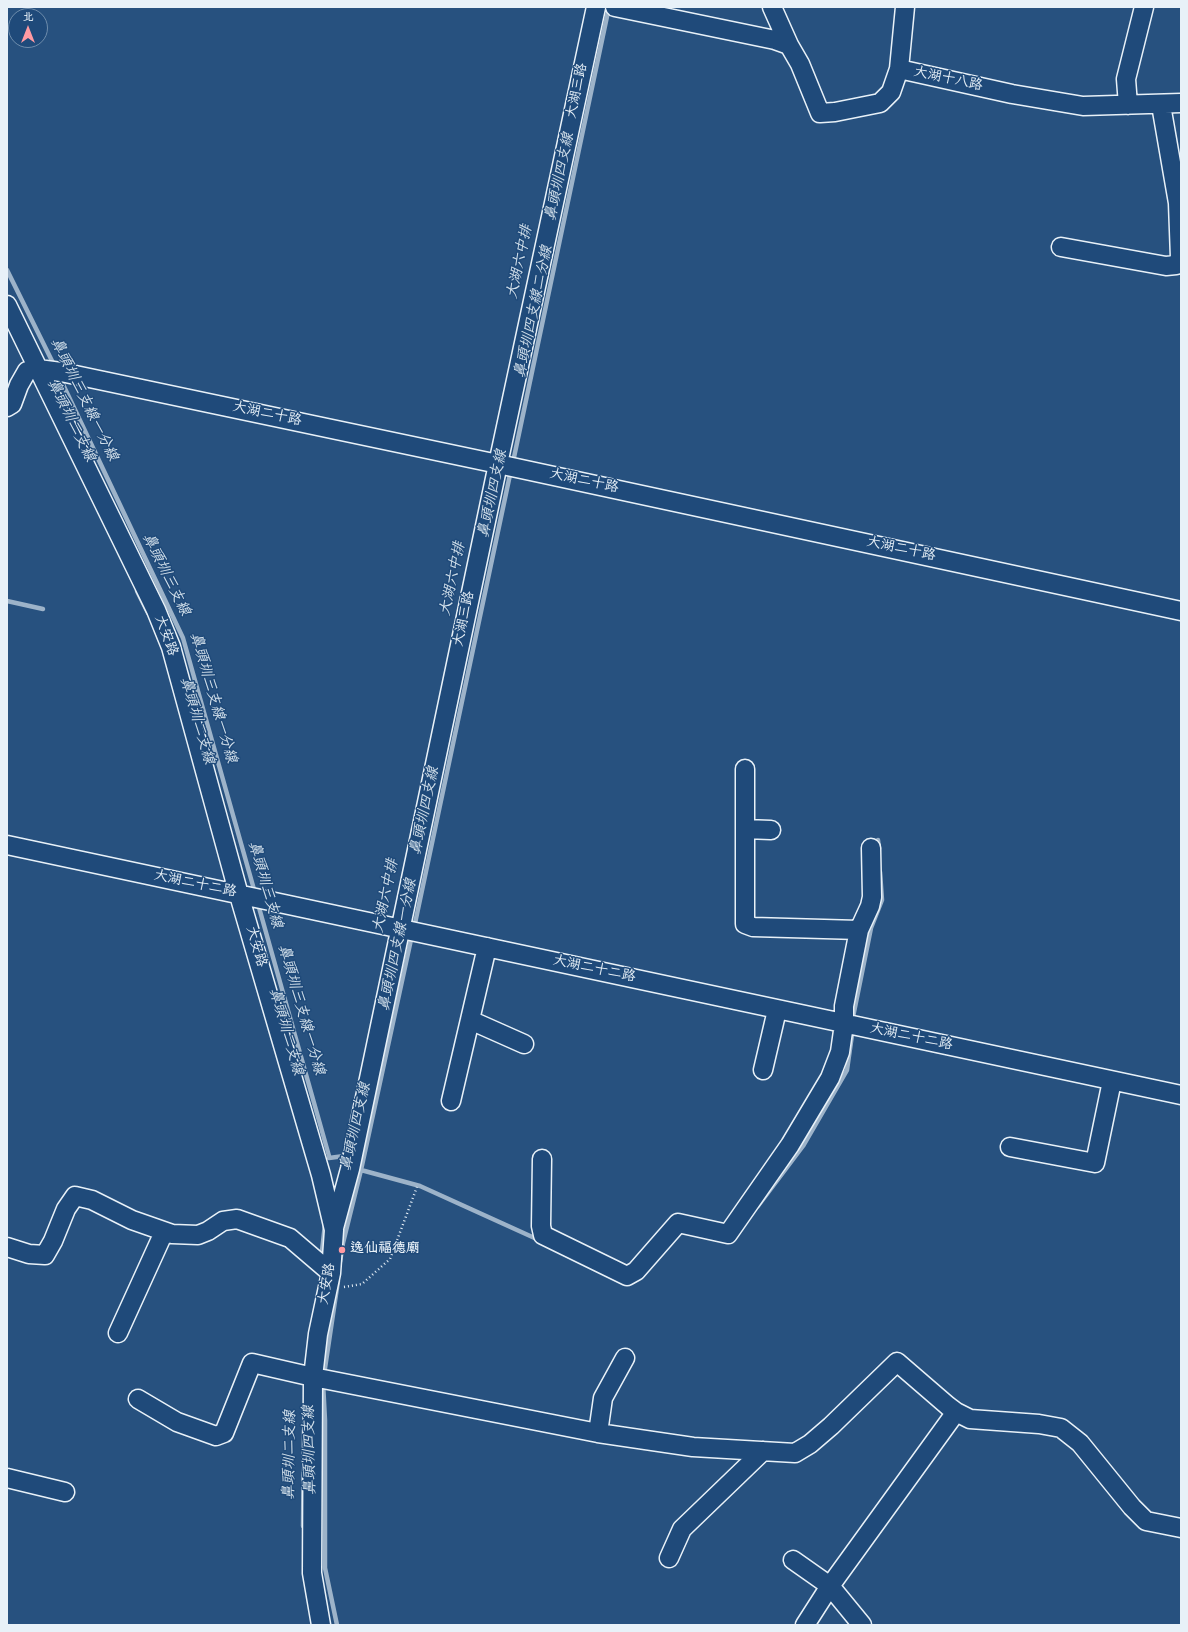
<!DOCTYPE html>
<html>
<head>
<meta charset="utf-8">
<style>
  body { margin:0 }
  #map { position:relative; width:1188px; height:1632px; overflow:hidden; background:#27517f; font-family:Kalam,"LXGW WenKai TC",sans-serif }
  canvas { display:block }
  .frame { position:absolute; inset:0; border:8px solid #e8f1f8; pointer-events:none }
  .north { position:absolute; left:8px; top:8px; width:40px; height:40px; box-sizing:border-box; background:#1f4a7a; border:1px solid #6f8dac; border-radius:50%; rotate:0deg; font-size:11px; font-weight:700; line-height:16px; text-align:center; color:#e8f1f8 }
  .north::after { content:''; display:block; margin:auto; width:14px; height:18px; background:#ff9aa2; clip-path:polygon(50% 0,100% 100%,50% 72%,0 100%) }
</style>
</head>
<body>
<div id="map">
<canvas width="1188" height="1632"></canvas>
<div class="frame"></div>
<div class="north">北</div>
</div>
<script>
const c = document.querySelector('canvas').getContext('2d');
c.lineJoin = 'round';
function poly(rows) {
  const path = new Path2D();
  for (const r of rows) {
    path.moveTo(r[0], r[1]);
    for (let i = 2; i < r.length; i += 2) path.lineTo(r[i], r[i + 1]);
  }
  return path;
}
function strokePath(path, color, width, dash) {
  c.strokeStyle = color;
  c.lineWidth = width;
  c.lineCap = dash ? 'butt' : 'round';
  c.setLineDash(dash || []);
  c.stroke(path);
}
function write(font, color, halo, rows, align = 'center') {
  c.font = font + ' Kalam,"LXGW WenKai TC",sans-serif';
  c.lineWidth = 3;
  c.setLineDash([]);
  c.textBaseline = 'middle';
  c.strokeStyle = halo;
  c.fillStyle = color;
  for (const [text, x, y, turn = 0] of rows) {
    c.save();
    c.translate(x, y);
    c.rotate((+turn || 0) * Math.PI / 180);
    c.textAlign = isNaN(turn) ? turn : align;
    if (halo) c.strokeText(text, 0, 0);
    c.fillText(text, 0, 0);
    c.restore();
  }
}
const stream = poly([
  [7,270,55,367],
  [59,376,183,638,255,893],
  [513,462,609,7],
  [137,591,148,613],
  [7,601,43,609],
  [878,840,879,849],
  [258,904,329,1156,329,1158],
  [414,928,511,470],
  [853,1017,871,928,882,900,880,872],
  [329,1158,344,1156,345,1151],
  [361,1170,420,1186,539,1240],
  [758,1206,803,1146,847,1070,853,1028],
  [323,1259,322,1251,325,1224],
  [340,1262,343,1243,361,1170,412,935],
  [324,1375,338,1281],
  [323,1382,325,1420,325,1568,337,1625],
  [303,1526,304,1430]
]);
const path = poly([
  [344,1287,362,1284,390,1259,417,1187]
]);
const minor = poly([
  [615,7,775,40,789,45,800,64,820,113,835,112,880,103,891,92,899,69,1012,94,1083,106,1181,103],
  [772,7,789,45],
  [899,69,905,7],
  [1128,105,1126,79,1144,7],
  [1061,247,1166,266,1176,265,1180,258,1178,203,1161,105],
  [7,305,156,610,171,647,239,895,321,1175,334,1230,331,1273,318,1334,313,1377,312,1573,321,1625],
  [7,407,12,404,19,385,27,371,38,369,61,372,498,464,1181,611],
  [745,829,771,830],
  [7,845,1181,1095],
  [859,930,870,906,872,897,871,848],
  [470,1020,524,1044],
  [763,1070,777,1010],
  [451,1101,487,947],
  [1010,1147,1095,1163,1112,1081],
  [542,1159,541,1226,543,1235,627,1276,636,1271,678,1223,728,1234,790,1145,830,1078,840,1052,844,1024,844,1006,859,930,753,927,745,924,745,769],
  [334,1228,350,1169,498,464,596,7],
  [7,1247,29,1254,45,1255,53,1241,66,1209,75,1196,92,1200,132,1220,172,1234,198,1235,208,1231,223,1221,237,1219,290,1238,331,1273],
  [118,1333,164,1232],
  [138,1399,177,1422,216,1436,224,1433,252,1363,313,1377,598,1433,693,1447,795,1453,810,1444,831,1426,897,1362,948,1406,956,1412,970,1419,1039,1424,1061,1428,1080,1443,1132,1507,1146,1521,1181,1528],
  [598,1433,603,1398,625,1358],
  [7,1478,65,1492],
  [669,1558,682,1529,763,1451],
  [793,1560,830,1586,862,1625],
  [805,1625,830,1586,956,1412]
]);
const markers = [
  [342,1250,4,"#ff9aa2"]
];
const streetNames = [
  ["大湖十八路",948,80,12],
  ["大湖三路",578,91,-78],
  ["大湖二十路",267,415,12],
  ["大湖二十路",584,482,12],
  ["大湖二十路",901,550,12],
  ["大湖三路",465,619,-78],
  ["大安路",165,636,70],
  ["大湖二十二路",195,885,12],
  ["大安路",255,947,74],
  ["大湖二十二路",594,970,12],
  ["大湖二十二路",911,1038,12],
  ["大安路",328,1284,-80]
];
const poiNames = [
  ["逸仙福德廟",350,1250]
];
const waterNames = [
  ["鼻頭圳四支線",561,177,-78],
  ["大湖六中排",521,262,-78],
  ["鼻頭圳四支線二分線",535,312,-78],
  ["鼻頭圳三支線一分線",83,400,64],
  ["鼻頭圳二支線",70,421,64],
  ["鼻頭圳四支線",494,494,-78],
  ["鼻頭圳三支線",165,575,64],
  ["大湖六中排",454,579,-78],
  ["鼻頭圳三支線一分線",212,698,74],
  ["鼻頭圳二支線",196,721,74],
  ["鼻頭圳四支線",426,811,-78],
  ["鼻頭圳三支線",264,885,74],
  ["大湖六中排",387,896,-78],
  ["鼻頭圳四支線一分線",399,945,-78],
  ["鼻頭圳三支線一分線",300,1010,74],
  ["鼻頭圳二支線",285,1032,74],
  ["鼻頭圳四支線",357,1127,-77],
  ["鼻頭圳四支線",311,1450,-91],
  ["鼻頭圳二支線",291,1455,-89]
];
strokePath(stream, '#9db3c9', 4.5);
strokePath(minor, '#e8f1f8', 21);
strokePath(path, '#e8f1f8', 2.5, [1, 3]);
strokePath(minor, '#1f4a7a', 18);
for (const [x, y, r, color] of markers) {
  const dot = new Path2D();
  dot.arc(x, y, r, 0, 2 * Math.PI);
  c.fillStyle = color;
  c.fill(dot);
  strokePath(dot, '#1f4a7a', 1.5);
}
write('14px', '#e8f1f8', '#1f4a7a', streetNames);
write('bold 14px', '#e8f1f8', '#1f4a7a', poiNames, 'left');
write('italic 15px', '#d5e2ec', '#1f4a7a', waterNames);
</script>
</body>
</html>
